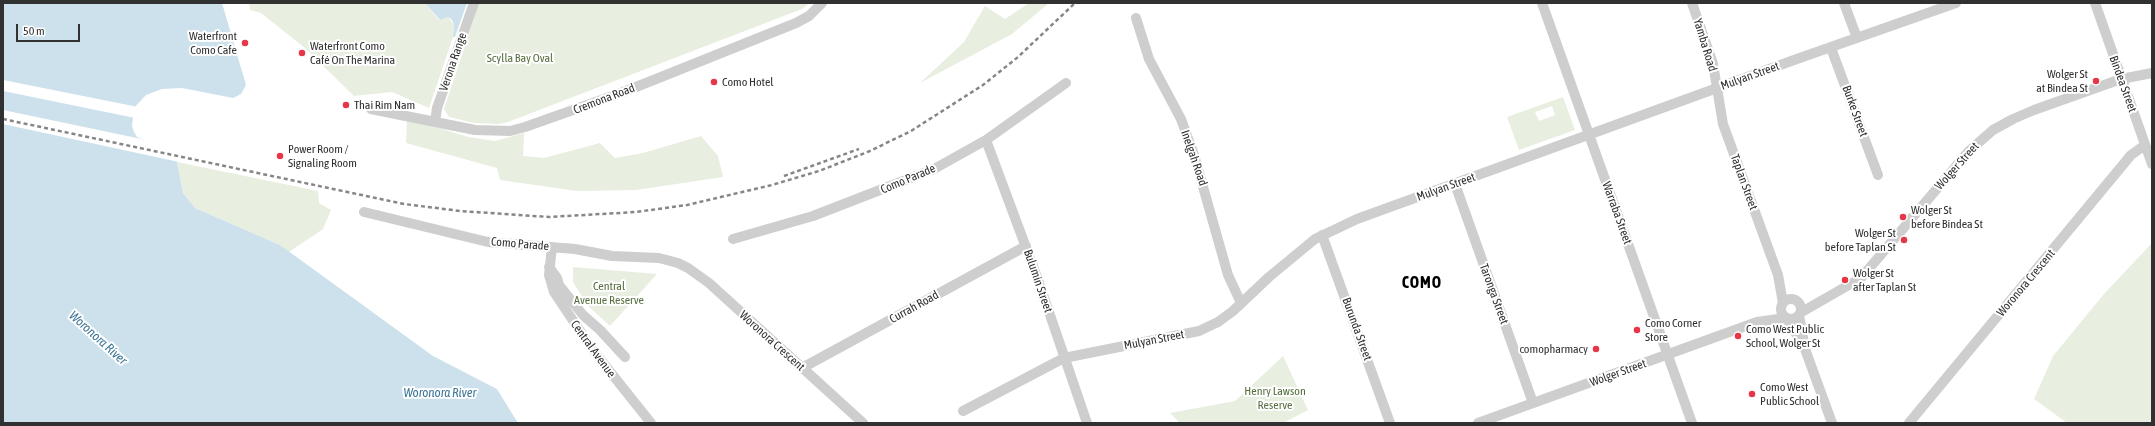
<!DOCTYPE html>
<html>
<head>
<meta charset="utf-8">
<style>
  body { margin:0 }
  #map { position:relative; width:2155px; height:426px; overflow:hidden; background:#fff; font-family:"Asap Condensed",sans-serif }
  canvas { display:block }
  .frame { position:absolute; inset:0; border:4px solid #313131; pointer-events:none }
  .scale { position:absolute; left:16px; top:24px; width:64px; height:18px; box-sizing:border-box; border:2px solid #313131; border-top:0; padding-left:5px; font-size:12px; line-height:14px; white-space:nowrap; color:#313131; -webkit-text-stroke:3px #fff; paint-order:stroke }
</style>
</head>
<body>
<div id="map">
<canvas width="2155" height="426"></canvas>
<div class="frame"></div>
<div class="scale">50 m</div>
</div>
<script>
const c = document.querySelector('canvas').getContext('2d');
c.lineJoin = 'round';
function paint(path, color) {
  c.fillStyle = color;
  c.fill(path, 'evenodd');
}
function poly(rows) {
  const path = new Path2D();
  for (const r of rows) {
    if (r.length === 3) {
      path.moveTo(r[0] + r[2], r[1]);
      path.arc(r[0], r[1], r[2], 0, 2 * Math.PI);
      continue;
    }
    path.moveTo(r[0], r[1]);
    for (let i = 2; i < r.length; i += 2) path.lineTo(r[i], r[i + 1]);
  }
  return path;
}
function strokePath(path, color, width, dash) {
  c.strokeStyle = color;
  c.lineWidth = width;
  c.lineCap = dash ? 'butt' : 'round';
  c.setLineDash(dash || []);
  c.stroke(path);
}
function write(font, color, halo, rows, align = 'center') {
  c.font = font + ' "Asap Condensed",sans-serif';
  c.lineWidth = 4;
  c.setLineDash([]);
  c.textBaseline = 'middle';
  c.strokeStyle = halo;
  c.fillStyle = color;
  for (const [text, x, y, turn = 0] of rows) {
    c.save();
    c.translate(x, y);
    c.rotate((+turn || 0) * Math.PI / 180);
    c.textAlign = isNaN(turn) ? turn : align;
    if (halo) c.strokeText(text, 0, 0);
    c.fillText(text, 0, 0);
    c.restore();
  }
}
const green = poly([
  [249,3,425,3,439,20,448,17,454,25,453,37,429,108,392,92,354,96,305,48,261,13,250,10],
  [479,3,810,3,802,9,508,122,498,124,474,123,449,117,444,109],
  [1029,3,1049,3,1012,34,920,83,964,42,985,6,1005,19],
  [1563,97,1575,130,1519,150,1507,117],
  [1552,106,1555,115,1539,121,1535,112],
  [407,118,468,137,495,141,524,133,523,156,544,158,600,143,615,158,643,153,701,136,718,156,723,177,636,190,577,191,500,180,497,168,406,143],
  [177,162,318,191,319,203,331,210,323,229,289,252,280,245,195,208,183,193],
  [2152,243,2152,423,2067,423,2034,399,2053,356,2104,294],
  [573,267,657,274,610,326,587,305,573,282],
  [1283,356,1308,410,1283,423,1180,423,1170,413,1235,401]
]);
const water = poly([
  [3,3,222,3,246,85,241,94,233,98,182,88,162,89,146,95,134,108,132,126,134,132,137,137,175,152,183,193,195,208,280,245,433,356,497,389,518,423,3,423],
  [425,3,467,3,455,37,453,37,454,25,452,20,448,17,440,20]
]);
const pier = poly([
  [3,80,138,107,135,118,3,91],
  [3,110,156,142,176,151,179,162,3,124]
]);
const minor = poly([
  [1542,3,1692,423],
  [1692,3,1713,64,1723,124,1778,275,1783,303],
  [1844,3,1857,38],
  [2095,3,2152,164],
  [1136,18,1149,59,1181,119,1194,155,1228,275,1241,303],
  [1831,48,1878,175],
  [371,109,475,130,510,131,525,127,621,93,796,23,809,16,822,3],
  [435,122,437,108,474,3],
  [986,140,1037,277,1087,423],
  [1455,184,1533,403],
  [364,212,488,242,575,249,612,256,659,258,678,263,688,268,709,283,863,423],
  [1322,235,1390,423],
  [733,239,813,216,934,169,986,140,1066,83],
  [552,247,549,275,554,292,592,349,651,423],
  [549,267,557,278,559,285,583,315,600,330,625,357],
  [1791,309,10],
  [1800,313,1861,278,1969,151,1993,130,2013,119,2034,110,2121,79,2152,73],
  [1799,315,1804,343],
  [1787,319,1805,349,1832,423],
  [802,368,1026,246],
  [963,411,1064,358,1199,331,1218,322,1233,311,1269,277,1315,239,1357,219,1794,60,1956,3],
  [1478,423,1757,322,1785,318],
  [1909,423,2131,155,2145,145]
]);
const rail = poly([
  [3,119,404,204,460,211,549,217,636,212,687,205,772,185,819,171,870,151,911,131,983,85,1018,57,1075,3],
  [784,176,859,149]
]);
const markers = [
  [245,43,4,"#e63648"],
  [302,53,4,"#e63648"],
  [2096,81,4,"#e63648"],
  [714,82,4,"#e63648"],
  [346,105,4,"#e63648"],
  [280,156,4,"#e63648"],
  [1903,217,4,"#e63648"],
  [1904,240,4,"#e63648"],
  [1845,280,4,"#e63648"],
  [1637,330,4,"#e63648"],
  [1738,336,4,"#e63648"],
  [1596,349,4,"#e63648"],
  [1752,394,4,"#e63648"]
];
const poiNames = [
  ["Waterfront",237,36,"right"],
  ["Como Cafe",237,50,"right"],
  ["Waterfront Como",310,46],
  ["Café On The Marina",310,60],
  ["Wolger St",2088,74,"right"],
  ["at Bindea St",2088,88,"right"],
  ["Como Hotel",722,82],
  ["Thai Rim Nam",354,105],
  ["Power Room /",288,149],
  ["Signaling Room",288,163],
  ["Wolger St",1911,210],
  ["before Bindea St",1911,224],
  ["Wolger St",1896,233,"right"],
  ["before Taplan St",1896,247,"right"],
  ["Wolger St",1853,273],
  ["after Taplan St",1853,287],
  ["Como Corner",1645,323],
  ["Store",1645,337],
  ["Como West Public",1746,329],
  ["School, Wolger St",1746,343],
  ["comopharmacy",1588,349,"right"],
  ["Como West",1760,387],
  ["Public School",1760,401]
];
const streetNames = [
  ["Yamba Road",1705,45,73],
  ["Verona Range",453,62,-71],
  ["Mulyan Street",1750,76,-20],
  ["Bindea Street",2123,84,70],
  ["Cremona Road",604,99,-21],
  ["Burke Street",1855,111,70],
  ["Inelgah Road",1194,158,71],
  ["Wolger Street",1957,166,-48],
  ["Como Parade",908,179,-23],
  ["Taplan Street",1744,182,70],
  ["Mulyan Street",1446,187,-20],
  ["Warraba Street",1617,213,70],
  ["Como Parade",520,244,5],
  ["Bulumin Street",1038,281,71],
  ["Woronora Crescent",2026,283,-50],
  ["Taronga Street",1494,294,70],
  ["Currah Road",914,307,-29],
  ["Burunda Street",1357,329,70],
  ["Mulyan Street",1154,340,-11],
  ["Woronora Crescent",772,341,42],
  ["Central Avenue",593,349,54],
  ["Wolger Street",1618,373,-20]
];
const parkNames = [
  ["Scylla Bay Oval",520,58],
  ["Central",609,286],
  ["Avenue Reserve",609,300],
  ["Henry Lawson",1275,391],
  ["Reserve",1275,405]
];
const waterNames = [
  ["Woronora River",98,338,42],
  ["Woronora River",440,393]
];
const districtNames = [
  ["COMO",1422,283]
];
paint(green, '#e8eee0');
paint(water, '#cde1ed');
paint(pier, '#fff');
strokePath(minor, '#cecece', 10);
strokePath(rail, '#868686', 2.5, [4, 3]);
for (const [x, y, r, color] of markers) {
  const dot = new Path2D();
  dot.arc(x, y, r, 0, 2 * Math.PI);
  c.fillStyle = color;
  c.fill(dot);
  strokePath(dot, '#fff', 1.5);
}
write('12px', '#313131', '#fff', poiNames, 'left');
write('12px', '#313131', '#fff', streetNames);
write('12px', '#566e3e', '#fff', parkNames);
write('italic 13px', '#3e7695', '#fff', waterNames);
c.letterSpacing = '1px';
write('bold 16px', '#000', '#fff', districtNames);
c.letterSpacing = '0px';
</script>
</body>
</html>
